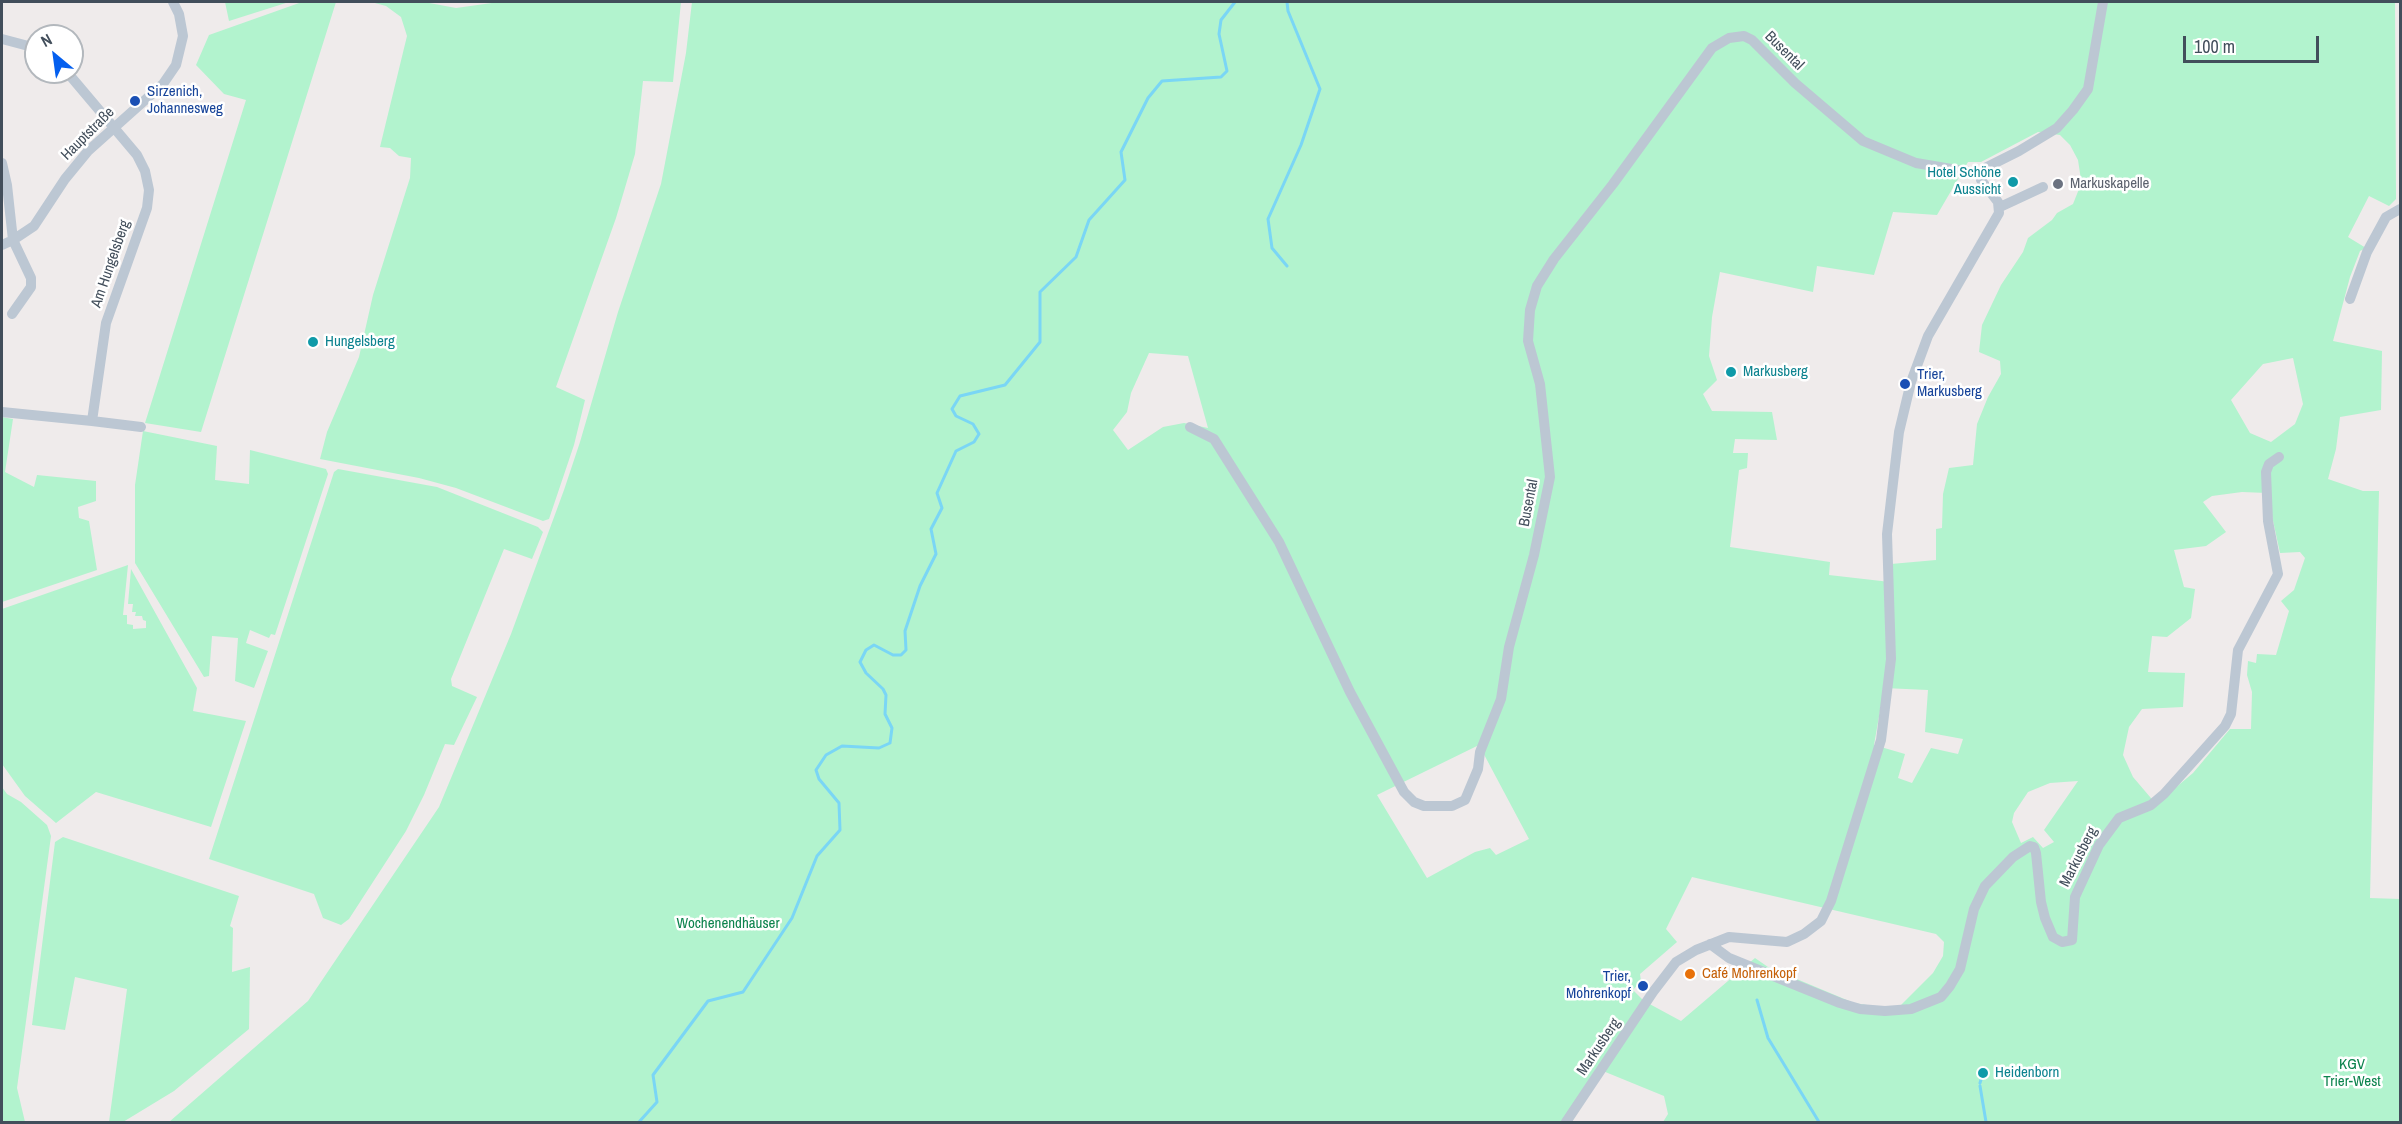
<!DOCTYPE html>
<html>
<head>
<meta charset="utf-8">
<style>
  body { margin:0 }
  #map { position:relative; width:2402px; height:1124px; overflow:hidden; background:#efebeb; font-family:"Archivo Narrow",sans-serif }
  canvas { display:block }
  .frame { position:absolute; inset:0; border:3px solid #424e5b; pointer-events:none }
  .north { position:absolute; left:24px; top:24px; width:60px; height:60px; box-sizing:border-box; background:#fff; border:2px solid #b3b8bd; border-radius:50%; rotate:331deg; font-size:16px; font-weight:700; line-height:24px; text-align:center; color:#424e5b }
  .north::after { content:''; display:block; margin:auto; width:21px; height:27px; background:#045fef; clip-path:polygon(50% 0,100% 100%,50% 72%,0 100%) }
  .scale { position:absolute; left:2183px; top:36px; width:136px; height:27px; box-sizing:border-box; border:3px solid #424e5b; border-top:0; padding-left:8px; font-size:18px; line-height:21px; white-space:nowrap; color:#424e5b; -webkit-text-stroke:4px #fff; paint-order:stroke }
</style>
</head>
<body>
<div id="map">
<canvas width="2402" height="1124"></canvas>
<div class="frame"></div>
<div class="north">N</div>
<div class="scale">100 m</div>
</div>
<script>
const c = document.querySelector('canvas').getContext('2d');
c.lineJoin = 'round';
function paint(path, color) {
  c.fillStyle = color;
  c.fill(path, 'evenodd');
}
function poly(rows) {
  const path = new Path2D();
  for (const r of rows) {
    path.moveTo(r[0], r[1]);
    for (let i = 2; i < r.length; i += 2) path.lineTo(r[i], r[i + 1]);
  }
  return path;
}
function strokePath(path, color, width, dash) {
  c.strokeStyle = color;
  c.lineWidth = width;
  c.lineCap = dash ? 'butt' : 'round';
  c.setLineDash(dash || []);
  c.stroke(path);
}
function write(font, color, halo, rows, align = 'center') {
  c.font = font + ' "Archivo Narrow",sans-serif';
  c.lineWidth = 5;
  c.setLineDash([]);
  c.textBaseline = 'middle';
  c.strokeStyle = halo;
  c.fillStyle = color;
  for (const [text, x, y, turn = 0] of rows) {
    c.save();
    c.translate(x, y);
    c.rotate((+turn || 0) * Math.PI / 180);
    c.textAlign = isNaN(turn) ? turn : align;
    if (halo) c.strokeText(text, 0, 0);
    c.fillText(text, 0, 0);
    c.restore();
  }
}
const green = poly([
  [225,2,289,2,229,21],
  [302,2,336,2,201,432,145,423,246,100,224,94,196,65,209,35],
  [371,2,424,2,456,8,499,2,681,2,673,82,643,81,635,154,616,218,556,387,585,400,574,445,549,519,543,521,456,488,419,478,320,459,327,432,359,357,373,295,410,178,411,158,399,156,390,148,380,147,407,36,401,17,386,6],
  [692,2,2395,2,2396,199,2389,206,2369,196,2348,237,2366,248,2360,251,2350,277,2333,341,2382,351,2381,410,2340,417,2336,449,2328,479,2363,491,2379,491,2370,898,2400,899,2400,1122,1663,1122,1668,1114,1664,1096,1598,1069,1572,1122,169,1122,308,1001,439,807,511,634,564,490,580,442,618,312,661,184,686,53],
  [2038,132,2060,135,2070,145,2078,160,2081,180,2079,189,2073,204,2057,213,2052,220,2028,238,2023,252,2001,285,1982,325,1979,352,2000,361,2001,374,1988,397,1977,424,1973,465,1949,468,1943,494,1942,528,1936,529,1936,560,1891,564,1890,582,1829,575,1830,562,1730,547,1739,470,1747,468,1748,453,1733,453,1735,439,1777,440,1772,412,1712,411,1703,394,1717,380,1709,356,1712,317,1720,272,1813,292,1817,266,1874,275,1893,212,1937,215,1968,162,1981,162],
  [1149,353,1188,356,1208,428,1184,423,1163,427,1128,450,1113,430,1127,412,1131,393],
  [2293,358,2303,404,2295,424,2271,442,2250,433,2231,400,2263,364],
  [2242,492,2267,493,2280,553,2300,552,2305,558,2294,590,2281,601,2289,611,2276,655,2257,654,2256,663,2248,661,2247,675,2252,692,2251,729,2230,729,2193,773,2156,804,2133,777,2123,755,2129,727,2142,709,2183,707,2185,673,2148,672,2152,636,2167,637,2191,618,2195,589,2184,587,2174,550,2206,546,2226,532,2203,502,2212,496],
  [1884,688,1928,690,1925,732,1963,739,1958,754,1931,748,1912,783,1898,778,1905,754,1874,745],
  [1479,745,1529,839,1496,855,1490,848,1475,852,1427,878,1377,795],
  [2078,781,2044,830,2054,842,2043,848,2033,837,2021,843,2012,822,2014,813,2028,792,2050,783],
  [1692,877,1936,934,1944,942,1943,956,1933,973,1900,1006,1879,1007,1854,1003,1768,967,1755,958,1681,1021,1644,1001,1633,990,1641,981,1640,974,1677,942,1666,929],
  [2,417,13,419,5,472,34,487,37,475,96,481,96,501,78,507,79,518,89,521,97,570,2,602],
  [143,431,217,446,215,480,249,484,250,450,326,469,328,474,275,635,271,634,269,638,250,630,246,643,268,651,254,688,235,681,238,638,212,636,209,676,204,677,135,563,135,485],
  [338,469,437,487,538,527,543,532,532,559,504,549,451,679,452,686,477,697,454,745,445,744,424,795,406,831,349,919,341,925,323,918,314,894,209,859,334,472],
  [128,565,123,615,127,615,127,624,133,625,133,629,146,628,146,621,143,620,142,616,135,616,136,612,132,612,133,604,128,604,131,569,197,688,193,711,246,721,211,827,96,792,56,823,25,796,2,764,2,609],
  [2,787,7,794,21,802,47,825,51,836,17,1088,25,1122,2,1122],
  [63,837,239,896,230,926,233,928,232,972,250,967,249,1029,174,1091,123,1122,109,1122,127,989,75,977,65,1030,32,1025,55,842]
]);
const stream = poly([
  [1287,2,1288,11,1320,89,1301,145,1268,219,1272,248,1287,266],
  [1757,1000,1768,1038,1819,1122],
  [1980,1083,1983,1073],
  [1980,1086,1986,1122],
  [639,1122,657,1102,653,1075,708,1001,743,992,792,918,817,856,840,830,839,803,819,779,816,770,826,755,842,746,879,748,890,743,892,728,885,714,886,695,883,689,866,673,860,662,866,650,874,645,893,655,901,655,906,650,905,631,920,586,936,554,931,529,942,508,937,493,956,451,974,442,979,434,973,424,956,416,952,409,960,396,1005,385,1040,342,1040,292,1076,257,1089,220,1125,180,1121,152,1148,98,1162,81,1221,77,1227,71,1219,34,1221,20,1235,2]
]);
const street = poly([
  [2,39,36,48],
  [67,72,137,155,145,171,149,190,147,208,106,323,92,421,141,427],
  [2,163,7,185,13,240,31,278,31,287,12,314],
  [1981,174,1987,167,2019,151,2057,128,2073,110,2088,89,2103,2],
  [2000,207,2043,187],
  [2,245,13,240,34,226,65,179,88,151,163,84,176,65,183,36,179,14,173,2],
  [2350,299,2367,252,2386,217,2400,209],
  [2,412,92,421],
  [1190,427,1214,439,1279,542,1350,692,1404,792,1414,802,1424,806,1452,806,1465,800,1478,769,1480,752,1501,699,1509,647,1534,555,1550,477,1540,384,1528,341,1530,310,1537,286,1554,259,1613,184,1712,48,1729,38,1744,36,1752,40,1795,83,1863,141,1916,163,1981,174],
  [1710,944,1729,958,1840,1003,1860,1009,1885,1011,1911,1009,1941,997,1950,986,1960,969,1974,909,1985,886,2013,857,2030,846,2034,847,2036,853,2041,902,2045,918,2053,937,2062,942,2072,940,2075,897,2099,845,2119,818,2151,805,2164,794,2225,726,2231,714,2238,650,2278,574,2268,521,2266,472,2269,464,2279,457],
  [1566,1122,1653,992,1676,962,1696,950,1729,937,1787,942,1804,934,1821,921,1831,901,1881,740,1891,659,1887,534,1899,432,1911,382,1928,336,1999,213,1998,202,1981,180,1981,174]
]);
const markers = [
  [135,101,6,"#1a4fb4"],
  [2013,182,6,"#0f9aa8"],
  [2058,184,6,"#6b7280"],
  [313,342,6,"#0f9aa8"],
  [1731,372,6,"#0f9aa8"],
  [1905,384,6,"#1a4fb4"],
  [1690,974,6,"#e8710a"],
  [1643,986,6,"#1a4fb4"],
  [1983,1073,6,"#0f9aa8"]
];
const streetNames = [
  ["Busental",1784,51,45],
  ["Hauptstraße",88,134,-45],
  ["Am Hungelsberg",111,264,-71],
  ["Busental",1529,503,-79],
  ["Markusberg",2079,857,-63],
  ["Markusberg",1599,1047,-56]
];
const transitNames = [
  ["Sirzenich,",147,92],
  ["Johannesweg",147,109],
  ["Trier,",1917,375],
  ["Markusberg",1917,392],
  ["Trier,",1631,977,"right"],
  ["Mohrenkopf",1631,994,"right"]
];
const cultureNames = [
  ["Hotel Schöne",2001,173,"right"],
  ["Aussicht",2001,190,"right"],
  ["Hungelsberg",325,342],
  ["Markusberg",1743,372],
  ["Heidenborn",1995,1073]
];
const worshipNames = [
  ["Markuskapelle",2070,184]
];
const parkNames = [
  ["Wochenendhäuser",728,924],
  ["KGV",2352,1065],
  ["Trier-West",2352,1082]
];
const foodNames = [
  ["Café Mohrenkopf",1702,974]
];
paint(green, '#b2f3ce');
strokePath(stream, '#7ad6f5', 3);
strokePath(street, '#bcc7d3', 10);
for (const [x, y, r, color] of markers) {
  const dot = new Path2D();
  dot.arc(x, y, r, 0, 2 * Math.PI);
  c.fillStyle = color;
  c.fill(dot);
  strokePath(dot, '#fff', 2);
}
write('15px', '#424e5b', '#fff', streetNames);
write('15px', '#164399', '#fff', transitNames, 'left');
write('15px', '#0d838f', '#fff', cultureNames, 'left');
write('15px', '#5b616d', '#fff', worshipNames, 'left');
write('15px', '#0c834d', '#fff', parkNames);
write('15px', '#c56008', '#fff', foodNames, 'left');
</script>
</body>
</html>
